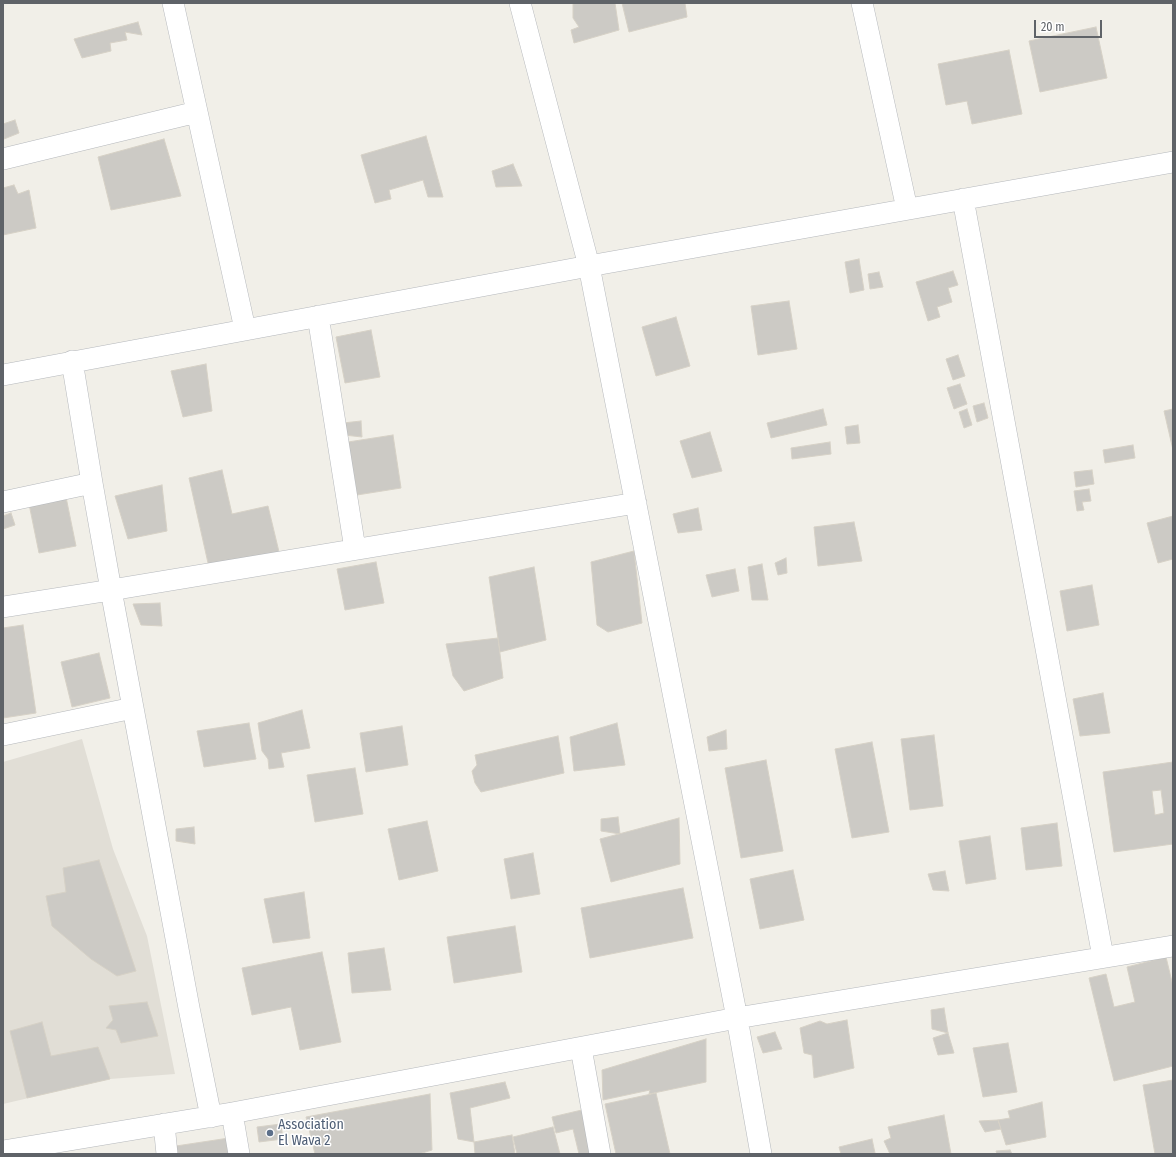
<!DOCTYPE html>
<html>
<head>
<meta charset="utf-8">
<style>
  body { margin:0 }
  #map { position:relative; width:1176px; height:1157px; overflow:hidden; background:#f1efe8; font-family:"Fira Sans Condensed",sans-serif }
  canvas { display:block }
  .frame { position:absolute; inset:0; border:4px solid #5f6368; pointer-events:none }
  .scale { position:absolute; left:1034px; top:20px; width:68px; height:18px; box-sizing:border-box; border:2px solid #5f6368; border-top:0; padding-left:5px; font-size:12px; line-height:14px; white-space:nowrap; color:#5f6368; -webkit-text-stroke:3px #fff; paint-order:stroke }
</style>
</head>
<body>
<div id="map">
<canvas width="1176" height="1157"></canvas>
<div class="frame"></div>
<div class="scale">20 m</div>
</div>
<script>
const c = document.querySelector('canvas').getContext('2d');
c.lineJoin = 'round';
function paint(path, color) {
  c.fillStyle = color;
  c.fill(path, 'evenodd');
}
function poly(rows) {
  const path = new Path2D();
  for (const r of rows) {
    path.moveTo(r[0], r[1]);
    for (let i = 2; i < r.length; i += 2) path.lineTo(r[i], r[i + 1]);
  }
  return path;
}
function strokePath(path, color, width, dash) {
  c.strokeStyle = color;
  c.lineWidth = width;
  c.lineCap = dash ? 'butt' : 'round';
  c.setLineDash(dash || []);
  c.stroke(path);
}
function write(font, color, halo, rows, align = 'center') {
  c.font = font + ' "Fira Sans Condensed",sans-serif';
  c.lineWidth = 3;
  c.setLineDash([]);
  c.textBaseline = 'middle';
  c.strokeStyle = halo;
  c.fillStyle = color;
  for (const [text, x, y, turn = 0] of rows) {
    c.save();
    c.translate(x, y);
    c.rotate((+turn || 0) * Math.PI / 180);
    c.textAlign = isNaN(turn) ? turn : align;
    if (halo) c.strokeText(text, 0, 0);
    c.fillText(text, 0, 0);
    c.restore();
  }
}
const education = poly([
  [82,739,113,849,147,936,175,1074,110,1079,3,1104,3,762]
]);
const building = poly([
  [573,3,615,3,619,30,574,43,571,30,579,27,573,18,573,3],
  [622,3,685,3,687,17,629,32,622,3],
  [138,22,142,35,125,32,127,40,110,43,111,51,82,58,74,39,138,22],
  [1096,27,1107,78,1040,92,1029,41,1096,27],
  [1009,50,1022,114,972,124,967,101,946,105,938,64,1009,50],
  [15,120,19,133,4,139,3,124,15,120],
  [426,136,443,197,428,197,423,180,389,190,391,199,375,203,361,155,426,136],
  [164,139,181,196,111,210,98,157,164,139],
  [513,164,522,186,496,187,492,171,513,164],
  [14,185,18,194,29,190,36,228,3,235,3,188,14,185],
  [859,259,864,290,850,293,845,262,859,259],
  [953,271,958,285,948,288,952,302,937,307,940,317,928,321,916,282,953,271],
  [879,272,883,287,870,289,868,274,879,272],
  [789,301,797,349,758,355,751,306,789,301],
  [676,317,690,366,656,376,642,327,676,317],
  [371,330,380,377,345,383,336,337,371,330],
  [958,355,965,376,953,380,946,359,958,355],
  [206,364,212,411,183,417,171,371,206,364],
  [960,384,967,404,954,409,947,388,960,384],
  [984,403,988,418,977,422,973,406,984,403],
  [823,409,827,425,771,438,767,423,823,409],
  [967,409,972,425,964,428,959,412,967,409],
  [1173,409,1173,450,1164,411,1173,409],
  [361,421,362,437,344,435,343,423,361,421],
  [858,425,860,443,847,444,845,427,858,425],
  [710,432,722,471,692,478,680,441,710,432],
  [393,435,401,488,357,495,348,442,393,435],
  [830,442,831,454,792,459,791,448,830,442],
  [1133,445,1135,458,1105,463,1103,450,1133,445],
  [222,470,232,514,268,506,280,556,210,572,189,478,222,470],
  [1092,470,1094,484,1076,487,1074,472,1092,470],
  [162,485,167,531,128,539,115,496,162,485],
  [1089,489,1091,501,1082,502,1084,510,1077,511,1074,491,1089,489],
  [66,497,76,546,39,553,29,504,66,497],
  [698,508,702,530,678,533,673,514,698,508],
  [11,513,15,525,3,529,3,516,11,513],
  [1173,516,1173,559,1158,563,1147,523,1173,516],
  [854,522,862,561,818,566,814,527,854,522],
  [634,551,642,623,608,632,597,625,591,562,634,551],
  [786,558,787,573,778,575,775,563,786,558],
  [376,562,384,603,345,610,337,569,376,562],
  [762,564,768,600,752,600,748,567,762,564],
  [534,567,546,640,500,652,489,577,534,567],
  [735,569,739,591,712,597,706,575,735,569],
  [1092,585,1099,625,1067,631,1060,591,1092,585],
  [160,603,162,626,141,625,133,604,160,603],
  [23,625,36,713,3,718,3,628,23,625],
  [498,638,503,678,464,691,453,676,446,644,498,638],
  [99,653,110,698,72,707,61,662,99,653],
  [1103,693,1110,733,1080,736,1073,699,1103,693],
  [302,710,310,748,281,753,284,767,269,769,268,759,262,751,258,723,302,710],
  [249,723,256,759,204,767,197,731,249,723],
  [617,723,625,765,574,771,570,737,617,723],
  [402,726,408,765,366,772,360,733,402,726],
  [726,730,727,749,709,751,707,737,726,730],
  [934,735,943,806,910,810,901,739,934,735],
  [558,736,564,773,481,792,475,783,472,771,477,765,475,755,558,736],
  [872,742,889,832,852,838,835,749,872,742],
  [766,760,783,851,741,858,725,768,766,760],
  [1173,762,1173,844,1114,852,1103,772,1173,762],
  [1161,790,1164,813,1155,815,1152,791,1161,790],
  [355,768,363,814,315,822,307,775,355,768],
  [618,817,620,834,601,831,601,819,618,817],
  [679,818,680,864,611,882,600,839,679,818],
  [427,821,438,871,399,880,388,829,427,821],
  [1057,823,1062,866,1026,870,1021,828,1057,823],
  [194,827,195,844,176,841,176,829,194,827],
  [990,836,996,879,966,884,959,841,990,836],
  [533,853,540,894,511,899,504,859,533,853],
  [99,860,136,971,117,976,91,959,52,926,46,896,66,892,63,868,99,860],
  [793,870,804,920,760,929,750,879,793,870],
  [945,871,949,891,933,890,928,874,945,871],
  [683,888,693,938,590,958,581,908,683,888],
  [304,892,310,938,273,943,264,899,304,892],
  [515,926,522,972,454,983,447,937,515,926],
  [384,948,391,990,352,993,348,953,384,948],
  [322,952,341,1042,300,1050,291,1007,252,1015,242,968,322,952],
  [1166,957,1173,986,1173,1066,1114,1081,1089,978,1106,974,1114,1007,1135,1002,1127,967,1166,957],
  [147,1002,158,1036,121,1043,116,1030,106,1028,113,1020,109,1006,147,1002],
  [944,1008,948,1033,932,1029,931,1010,944,1008],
  [847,1020,854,1068,814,1078,812,1055,804,1053,800,1028,820,1021,827,1024,847,1020],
  [42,1022,51,1056,98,1047,110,1079,27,1098,10,1031,42,1022],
  [775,1032,782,1049,763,1053,757,1037,775,1032],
  [948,1033,954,1053,938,1055,933,1038,948,1033],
  [706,1039,706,1082,649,1094,650,1090,603,1100,602,1070,706,1039],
  [1008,1043,1017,1092,983,1097,973,1048,1008,1043],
  [1173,1080,1173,1154,1155,1154,1143,1085,1173,1080],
  [505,1082,510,1098,470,1108,474,1142,458,1139,450,1093,505,1082],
  [656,1093,670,1154,616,1154,605,1104,656,1093],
  [430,1094,432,1150,419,1154,315,1154,306,1117,430,1094],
  [1042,1102,1046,1137,1006,1145,998,1120,1010,1118,1008,1111,1042,1102],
  [586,1109,596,1154,579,1154,573,1129,556,1133,552,1117,586,1109],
  [944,1115,951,1154,890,1154,884,1141,891,1138,888,1127,944,1115],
  [998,1120,1001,1129,985,1132,979,1121,998,1120],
  [281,1124,283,1139,259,1142,257,1127,281,1124],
  [553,1127,560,1154,517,1154,513,1137,553,1127],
  [512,1135,515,1154,475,1154,474,1142,512,1135],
  [229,1138,231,1154,178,1154,176,1146,229,1138],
  [872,1139,875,1153,841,1154,839,1147,872,1139],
  [1010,1150,1012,1154,997,1154,996,1151,1010,1150]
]);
const minor = poly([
  [173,3,245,329],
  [520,3,589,266,737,1018,761,1154],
  [862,3,907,209],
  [3,159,197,112],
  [963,199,1103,957],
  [318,316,355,549],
  [72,361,92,483,111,590,189,1008,211,1117],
  [3,375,589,266,1173,162],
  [3,502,92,483],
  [3,607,111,590,636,503],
  [3,735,133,708],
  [581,1048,600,1154],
  [232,1113,239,1154],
  [164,1124,167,1154],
  [3,1151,232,1113,737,1018,1173,946]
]);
const markers = [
  [270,1133,4,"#5c6f8a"]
];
const serviceNames = [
  ["Association",278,1125],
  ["El Wava 2",278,1141]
];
paint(education, '#e1ded6');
paint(building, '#cccac5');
strokePath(building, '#d6d1c6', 1);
strokePath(minor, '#b5b8bc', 22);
strokePath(minor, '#fff', 21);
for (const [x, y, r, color] of markers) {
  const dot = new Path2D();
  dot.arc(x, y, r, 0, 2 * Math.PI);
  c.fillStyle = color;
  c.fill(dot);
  strokePath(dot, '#fff', 1.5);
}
write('14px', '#4e5e75', '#fff', serviceNames, 'left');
</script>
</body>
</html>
